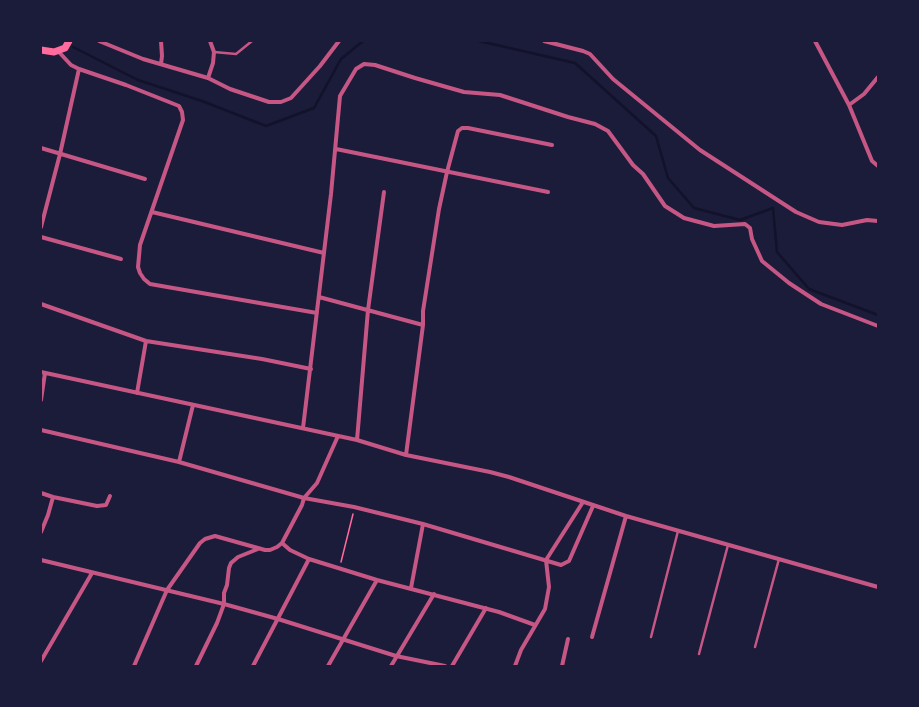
<!DOCTYPE html>
<html>
<head>
<meta charset="utf-8">
<style>
  body { margin:0 }
  #map { position:relative; width:919px; height:707px; overflow:hidden; background:#1b1b3a; font-family:Lato,sans-serif }
  canvas { display:block }
  .frame { position:absolute; inset:0; border:42px solid #1b1b3a; pointer-events:none }
</style>
</head>
<body>
<div id="map">
<canvas width="919" height="707"></canvas>
<div class="frame"></div>
</div>
<script>
const c = document.querySelector('canvas').getContext('2d');
c.lineJoin = 'round';
function poly(rows) {
  const path = new Path2D();
  for (const r of rows) {
    path.moveTo(r[0], r[1]);
    for (let i = 2; i < r.length; i += 2) path.lineTo(r[i], r[i + 1]);
  }
  return path;
}
function strokePath(path, color, width, dash) {
  c.strokeStyle = color;
  c.lineWidth = width;
  c.lineCap = dash ? 'butt' : 'round';
  c.setLineDash(dash || []);
  c.stroke(path);
}
const stream = poly([
  [479,41,575,63,656,136,668,178,694,208,740,220,773,208,777,252,809,289,878,315],
  [73,47,138,80,202,101,266,126,314,108,341,59,363,41]
]);
const path = poly([
  [341,562,353,514]
]);
const service = poly([
  [214,52,236,54,252,41],
  [651,637,678,531],
  [755,647,779,559],
  [699,654,728,545]
]);
const minor = poly([
  [99,41,143,59,208,78,230,89,269,102,281,102,291,98,320,66,339,41],
  [161,41,162,56,161,64],
  [544,41,583,51,590,54,613,79,700,150,796,212,819,222,842,225,867,220,878,221],
  [815,41,849,105,872,161,878,166],
  [58,51,71,65,79,69,126,85,169,102,179,106,182,112,183,120,140,245,138,267,140,273,144,279,150,284,317,313],
  [208,78,213,63,214,52,210,41],
  [849,105,864,94,878,77],
  [41,148,145,179],
  [336,149,548,192],
  [152,212,324,253],
  [41,227,60,154,79,69],
  [41,237,121,259],
  [319,297,423,325],
  [41,304,146,341,262,359,311,369],
  [41,372,357,440,406,455,490,472,509,477,626,516,878,587],
  [137,393,146,341],
  [41,400,45,373],
  [303,428,331,194,340,96,356,69,364,64,375,65,415,78,464,92,500,95,568,117,595,124,608,131,633,165,643,174,665,206,684,218,714,226,745,224,750,228,752,239,762,261,789,283,821,304,878,326],
  [41,430,179,462,304,498,354,507,423,524,561,565,569,561,593,506],
  [357,440,368,310,384,192],
  [406,455,423,325,423,311,439,209,447,172,458,131,462,128,468,128,552,145],
  [179,462,193,405],
  [41,493,53,497,97,506,106,505,110,496],
  [41,532,48,515,53,497],
  [282,543,302,505,304,498,317,483,338,436],
  [41,560,224,604,278,619,396,656,445,666],
  [411,588,423,524],
  [592,637,626,516],
  [41,661,92,573],
  [134,666,167,590,200,543,205,539,215,536,265,550,270,550,277,547,282,543,290,550,309,559,377,580,499,612,535,625],
  [196,666,217,623,224,604,224,593,227,585,229,568,231,563,238,557,258,549],
  [253,666,309,559],
  [328,666,377,580],
  [391,666,434,594],
  [452,666,486,608],
  [515,666,521,650,545,609,549,587,546,560,583,502],
  [562,666,568,639]
]);
const secondary = poly([
  [41,50,54,52,65,48,69,41]
]);
strokePath(stream, '#12122b', 2.5);
strokePath(path, '#ff6b9d', 1.5);
strokePath(service, '#c65784', 2.5);
strokePath(minor, '#c65784', 4);
strokePath(secondary, '#ff6b9d', 7);
</script>
</body>
</html>
